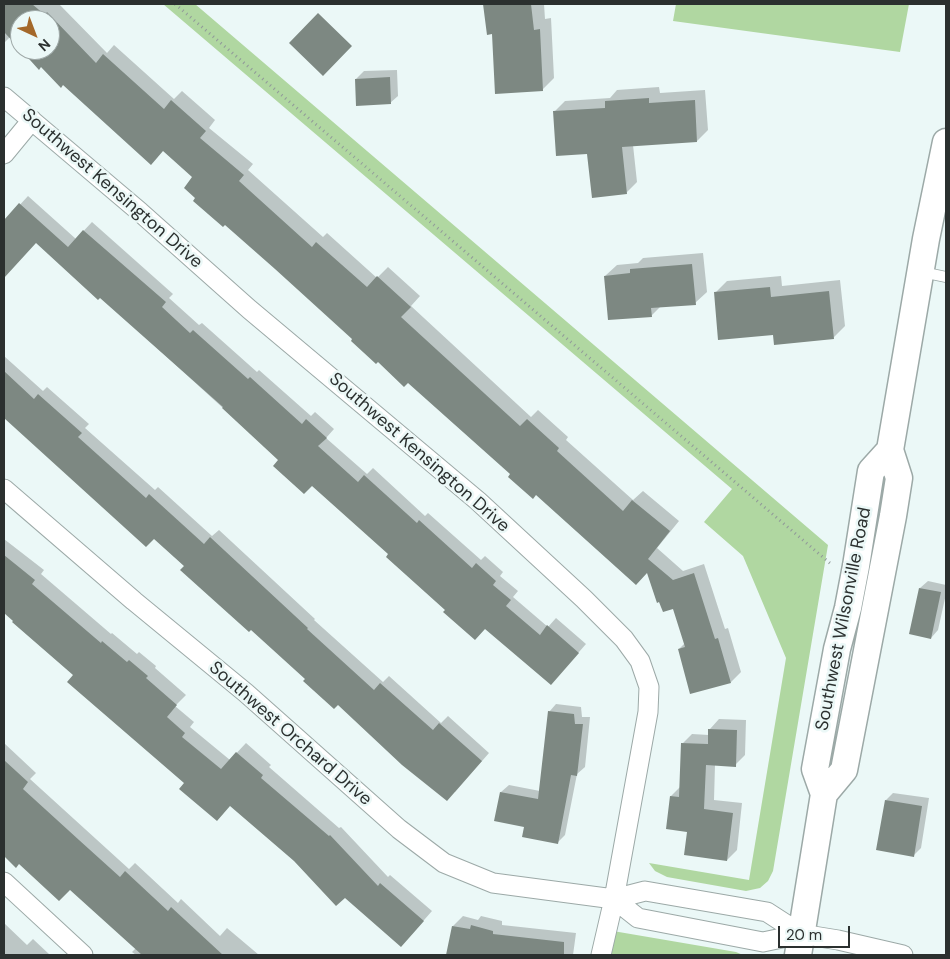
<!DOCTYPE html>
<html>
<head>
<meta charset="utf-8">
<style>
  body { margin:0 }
  #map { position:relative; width:950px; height:959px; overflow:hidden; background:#ebf8f7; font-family:"DM Sans",sans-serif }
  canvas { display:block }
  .frame { position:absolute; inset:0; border:5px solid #2b302f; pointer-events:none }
  .north { position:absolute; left:10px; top:10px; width:50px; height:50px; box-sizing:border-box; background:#ebf8f7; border:1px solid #9ea8a7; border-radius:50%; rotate:137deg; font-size:14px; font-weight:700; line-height:20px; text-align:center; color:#2b302f }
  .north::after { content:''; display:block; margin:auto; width:18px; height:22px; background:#a4682a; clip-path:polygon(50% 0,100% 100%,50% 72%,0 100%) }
  .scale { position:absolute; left:778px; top:926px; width:72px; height:22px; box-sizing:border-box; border:2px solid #2b302f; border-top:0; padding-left:6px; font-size:15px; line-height:18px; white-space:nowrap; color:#2b302f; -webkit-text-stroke:4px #ebf8f7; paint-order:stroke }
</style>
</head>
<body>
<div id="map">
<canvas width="950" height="959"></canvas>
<div class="frame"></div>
<div class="north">N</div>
<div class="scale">20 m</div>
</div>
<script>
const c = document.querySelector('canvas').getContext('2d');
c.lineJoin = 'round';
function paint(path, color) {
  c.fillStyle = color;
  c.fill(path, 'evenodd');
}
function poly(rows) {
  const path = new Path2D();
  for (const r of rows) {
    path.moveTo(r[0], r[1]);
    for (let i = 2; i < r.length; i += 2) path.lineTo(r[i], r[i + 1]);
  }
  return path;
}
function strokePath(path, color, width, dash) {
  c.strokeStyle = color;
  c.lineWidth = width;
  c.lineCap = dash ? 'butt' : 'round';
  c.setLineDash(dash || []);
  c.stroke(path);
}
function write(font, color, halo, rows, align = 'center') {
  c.font = font + ' "DM Sans",sans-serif';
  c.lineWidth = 5;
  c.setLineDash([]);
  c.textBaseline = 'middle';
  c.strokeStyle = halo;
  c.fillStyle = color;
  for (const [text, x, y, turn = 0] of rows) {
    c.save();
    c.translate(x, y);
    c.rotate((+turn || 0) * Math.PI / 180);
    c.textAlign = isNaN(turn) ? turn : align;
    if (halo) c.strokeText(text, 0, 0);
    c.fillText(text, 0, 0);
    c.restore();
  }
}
const green = poly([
  [163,4,195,4,828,545,773,871,768,881,760,888,746,891,667,877,655,871,649,863,749,880,786,658,743,556,704,522,732,489],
  [676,4,909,4,900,52,673,21],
  [613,931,736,952,743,955,608,955]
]);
const shadow = poly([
  [4,4,59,4,107,53,114,45,174,99,182,91,215,120,209,128,253,164,248,170,323,237,327,233,377,278,388,267,420,296,411,306,531,417,538,410,568,437,566,440,633,500,643,491,679,521,657,548,683,571,704,564,725,629,728,628,741,672,731,682,679,649,685,643,673,607,648,571,536,494,512,474,408,381,354,339,197,198,194,177,164,150,63,84,22,50,50,50,50,20,20,20,20,48,10,37,5,42,4,41],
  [484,4,544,4,545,19,551,18,554,78,542,90,493,33,488,33],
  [397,70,398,96,390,103,356,79,364,71],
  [659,87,660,93,705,90,708,130,697,141,633,145,637,182,626,193,588,152,555,111,565,101,610,98,617,90],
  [28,196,76,239,92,222,173,294,169,298,199,325,202,323,257,372,259,370,311,416,315,412,334,429,326,438,367,474,373,468,425,516,428,513,481,560,485,556,503,572,500,576,518,591,513,597,548,627,556,618,586,644,551,684,485,627,447,610,390,554,312,485,280,460,100,296,36,242,4,277,4,222],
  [703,253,707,292,695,303,661,306,651,316,605,276,617,265,638,263,643,258],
  [781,276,782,286,840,280,845,326,833,338,774,334,715,293,727,281],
  [4,356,43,391,47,387,89,424,85,428,155,490,158,487,212,536,219,530,315,619,314,620,383,682,389,676,441,723,448,716,489,753,455,792,338,704,307,679,154,538,68,474,4,416],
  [4,539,44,570,41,574,111,634,112,633,137,654,139,652,156,666,155,668,186,695,175,706,194,722,190,727,230,760,246,743,271,765,269,767,339,828,341,827,388,877,390,875,432,911,410,936,345,896,295,860,231,805,186,783,75,675,4,612],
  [928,581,946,585,946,594,938,630,931,638,920,588],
  [556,704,581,707,582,717,590,717,585,767,577,774,565,835,558,842,525,826,496,820,501,792,509,785,540,791,549,712],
  [719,719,746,720,745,755,735,765,715,765,714,800,742,803,737,850,727,860,688,831,667,828,671,796,681,786,682,744,692,734,709,735,710,729],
  [4,743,36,773,30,779,129,869,135,863,178,903,181,899,220,936,227,928,259,955,136,955,132,952,136,948,70,888,19,863,16,866,4,854],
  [893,793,929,798,921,848,913,856,886,800],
  [463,916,478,920,481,916,502,921,502,925,576,933,573,955,447,955,453,926],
  [4,923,27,945,33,939,50,955,4,955]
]);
const building = poly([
  [4,4,32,4,45,15,47,12,96,63,103,54,164,109,171,100,206,131,200,138,244,175,239,181,312,247,316,242,367,287,377,276,411,307,401,317,520,426,527,419,559,448,557,451,623,511,632,500,670,531,648,559,673,580,694,573,715,639,718,638,731,683,690,694,678,649,685,647,673,609,663,612,659,602,657,603,647,573,636,585,536,495,533,499,508,477,510,474,408,383,404,387,378,362,376,364,351,341,352,339,275,269,225,225,223,227,193,201,195,198,184,188,192,177,163,151,151,165,63,85,61,88,41,67,39,70,21,50,50,50,50,20,20,20,20,49,4,32],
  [483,4,531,4,534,30,540,29,543,91,495,94,492,34,487,35],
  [318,13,352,46,323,76,289,43],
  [390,77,391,104,356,106,355,79],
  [649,98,649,103,695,100,697,142,622,147,627,194,592,198,587,154,556,156,553,111,605,108,605,101],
  [19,203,68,247,83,230,166,302,162,307,190,333,193,330,248,379,250,377,302,424,306,419,327,438,318,446,358,482,364,475,417,523,419,520,472,568,476,563,496,581,493,585,511,600,506,606,540,635,547,625,579,653,551,685,485,629,475,640,443,612,445,610,386,557,388,554,312,486,304,494,273,466,278,460,222,408,223,407,100,298,98,300,36,243,4,278,4,220],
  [692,264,696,305,651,308,652,317,608,320,604,276,630,273,630,269],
  [770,287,771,297,829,291,834,339,774,345,773,335,718,340,714,292],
  [4,371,34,399,38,394,82,433,78,437,146,498,149,494,204,544,210,537,308,628,307,629,374,690,380,683,433,730,439,723,482,761,447,801,402,765,338,705,334,709,303,681,305,679,251,630,249,632,180,570,184,566,154,539,146,547,4,418],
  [4,555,35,580,32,584,101,643,102,641,127,662,129,660,148,676,146,678,177,705,167,717,185,733,182,737,221,769,236,752,263,775,261,778,329,836,330,835,378,886,380,883,424,921,401,947,345,898,336,906,294,861,230,806,217,821,179,789,184,783,67,682,73,675,12,622,13,621,4,613],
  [919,588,941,592,931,639,909,634],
  [548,711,574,714,575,724,583,724,577,776,571,775,558,844,522,837,524,827,494,821,500,792,538,799],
  [708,729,737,730,736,767,706,765,704,809,733,813,727,861,684,855,687,832,666,829,670,796,679,797,681,743,708,744],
  [4,760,28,782,23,789,79,840,120,877,125,871,168,911,171,907,223,955,142,955,70,890,59,901,19,864,16,868,4,856],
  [885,800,922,806,914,857,876,850],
  [471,925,493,931,493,934,564,942,564,955,446,955,452,926,470,929]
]);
const path = poly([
  [175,4,831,564]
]);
const service = poly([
  [922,272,946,277]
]);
const minor = poly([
  [4,97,140,212,249,309,478,501,584,599,624,639,640,661,649,687,648,712,614,899,601,955],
  [4,154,32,120],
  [4,489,134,601,246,693,399,829,444,863,493,883,614,899,645,891,767,912,801,934],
  [4,882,83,955],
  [614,899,638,918,763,942,801,934,838,940,903,955]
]);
const secondary = poly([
  [824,794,815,769,837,649,848,608,856,566,871,471,890,450],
  [798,955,824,794,844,770,893,516,899,478,890,450,926,239,946,142]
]);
const streetNames = [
  ["Southwest Kensington Drive",112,189,41],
  ["Southwest Kensington Drive",419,453,41],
  ["Southwest Wilsonville Road",844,619,-79],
  ["Southwest Orchard Drive",290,734,41]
];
paint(green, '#b0d7a1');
paint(shadow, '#0003');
paint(building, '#7d8882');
strokePath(service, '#9ca9a7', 12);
strokePath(minor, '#9ca9a7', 21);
strokePath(secondary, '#9ca9a7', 29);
strokePath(path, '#919a99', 3, [1, 4]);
strokePath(service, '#fff', 10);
strokePath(minor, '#fff', 19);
strokePath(secondary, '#fff', 26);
write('18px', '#2b302f', '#ebf8f7', streetNames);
</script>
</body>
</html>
